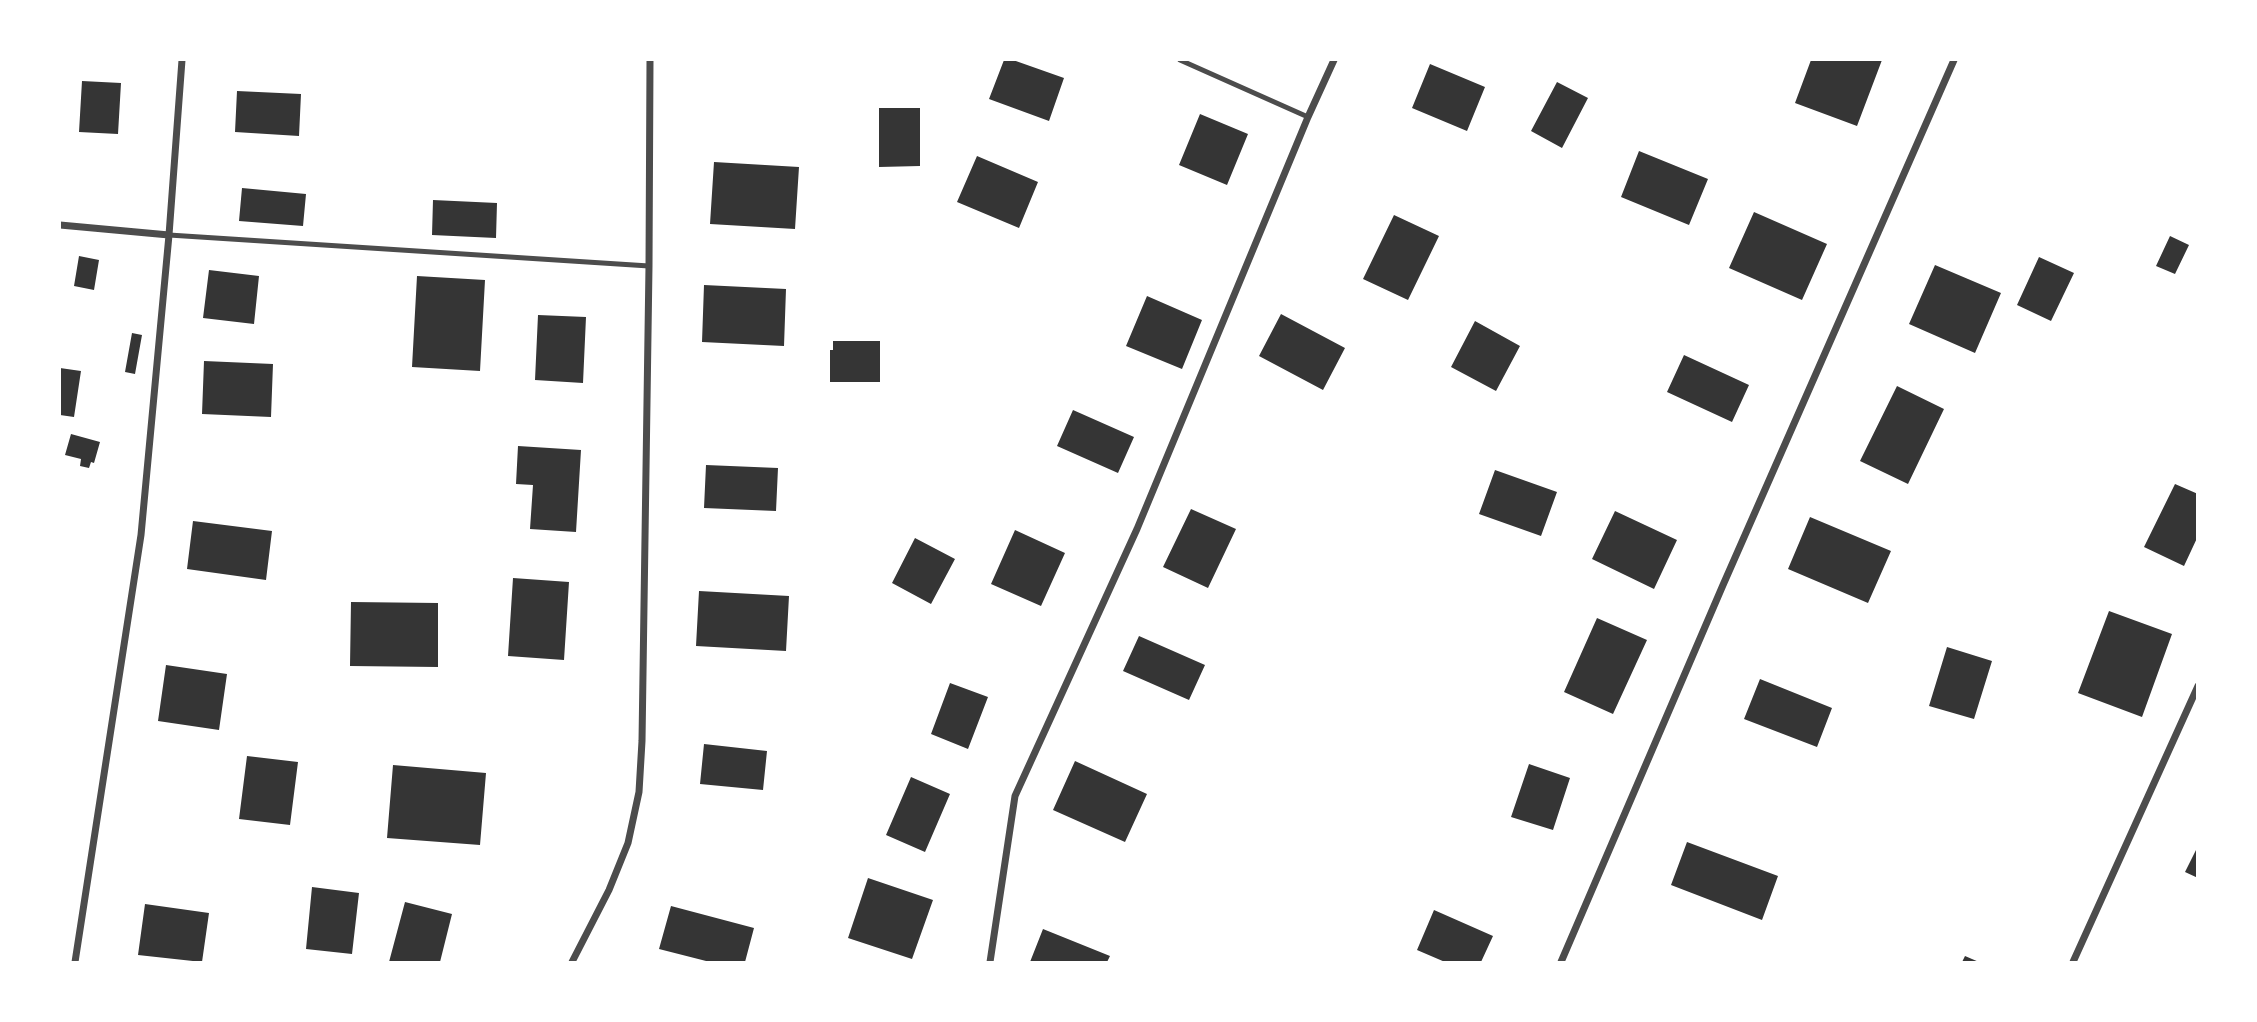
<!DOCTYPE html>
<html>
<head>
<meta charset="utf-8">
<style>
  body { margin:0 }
  #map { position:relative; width:2257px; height:1022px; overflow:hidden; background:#fff; font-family:"Exo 2",sans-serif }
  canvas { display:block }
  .frame { position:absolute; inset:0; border:61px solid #fff; pointer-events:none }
</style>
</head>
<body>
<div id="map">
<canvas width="2257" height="1022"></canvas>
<div class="frame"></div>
</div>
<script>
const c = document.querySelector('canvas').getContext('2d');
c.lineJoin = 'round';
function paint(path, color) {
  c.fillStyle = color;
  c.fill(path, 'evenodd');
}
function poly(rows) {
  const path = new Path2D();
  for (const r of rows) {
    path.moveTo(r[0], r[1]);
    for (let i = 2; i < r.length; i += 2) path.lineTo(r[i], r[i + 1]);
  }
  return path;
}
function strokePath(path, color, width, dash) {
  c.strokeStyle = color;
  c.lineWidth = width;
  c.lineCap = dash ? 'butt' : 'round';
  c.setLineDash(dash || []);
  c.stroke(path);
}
const building = poly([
  [1004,60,1013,60,1064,78,1049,121,989,99],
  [1811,60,1882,60,1857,126,1795,103],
  [1430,64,1485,87,1467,131,1412,108],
  [82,81,121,83,118,134,79,132],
  [1557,82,1588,98,1562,148,1531,131],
  [237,91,301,94,299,136,235,132],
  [879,108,920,108,920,166,879,167],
  [1200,114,1248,134,1227,185,1179,165],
  [1639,151,1708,179,1689,225,1621,197],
  [977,156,1038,182,1019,228,957,202],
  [714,162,799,167,795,229,710,224],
  [242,188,306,194,303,226,239,221],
  [433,200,497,203,496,238,432,235],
  [1754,212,1827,244,1802,300,1729,268],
  [1394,215,1439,236,1408,300,1363,279],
  [2170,236,2189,245,2175,274,2156,266],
  [79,256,99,260,94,290,74,286],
  [2039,257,2074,273,2051,321,2017,305],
  [1935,265,2001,293,1975,353,1909,324],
  [209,270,259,276,254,324,203,318],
  [417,276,485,280,480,371,412,367],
  [704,285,786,289,784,346,702,342],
  [1147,296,1202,320,1182,369,1126,346],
  [1281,314,1345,348,1323,390,1259,356],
  [538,315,586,317,583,383,535,380],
  [1475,321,1520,346,1496,391,1451,367],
  [132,333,142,335,135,374,125,372],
  [833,341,880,341,880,382,830,382,830,350,833,350],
  [1684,355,1749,385,1732,422,1667,392],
  [204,361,273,364,271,417,202,414],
  [60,368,81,371,74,417,60,415],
  [1897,386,1944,409,1908,484,1860,461],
  [1073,410,1134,437,1118,473,1057,446],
  [71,434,100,442,94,463,91,462,89,468,80,466,81,459,65,455],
  [518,446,581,450,576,532,530,529,533,485,516,484],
  [706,465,778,468,776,511,704,508],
  [1495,470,1557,492,1541,536,1479,514],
  [2175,484,2198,494,2198,536,2184,566,2144,547],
  [1191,509,1236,529,1208,588,1163,567],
  [1615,511,1677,540,1654,589,1592,559],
  [1810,517,1891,551,1868,603,1788,569],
  [193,521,272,531,266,580,187,569],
  [1015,530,1065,553,1041,606,991,584],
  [915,538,955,559,931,604,892,583],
  [513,578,569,582,564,660,508,656],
  [699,591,789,596,786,651,696,646],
  [351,602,438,603,438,667,350,666],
  [2109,611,2172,634,2142,717,2078,693],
  [1597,618,1647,640,1613,714,1564,692],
  [1139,636,1205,665,1189,700,1123,671],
  [1947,647,1992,661,1974,719,1929,706],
  [166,665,227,674,219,730,158,721],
  [1760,679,1832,708,1817,747,1744,719],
  [950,683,988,697,968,749,931,734],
  [704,744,767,751,763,790,700,784],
  [247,756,298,762,290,825,239,819],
  [1075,761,1147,794,1125,842,1053,810],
  [1529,764,1570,778,1553,830,1511,817],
  [393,765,486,773,480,845,387,838],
  [911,777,950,794,925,852,886,835],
  [1687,842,1778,876,1762,920,1671,885],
  [2198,846,2198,878,2185,872],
  [868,878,933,900,912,959,848,938],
  [312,887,359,893,352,954,306,949],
  [405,902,452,914,440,962,389,962],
  [145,904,209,913,202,962,138,955],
  [671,906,754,928,745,962,710,962,659,949],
  [1434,910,1493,936,1481,962,1445,962,1417,950],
  [1043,929,1110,956,1107,962,1030,962],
  [1965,956,1979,962,1962,962]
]);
const service = poly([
  [1180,60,1308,117],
  [169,235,649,266]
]);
const minor = poly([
  [60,225,169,235],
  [75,962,141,535,169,235,182,60],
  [572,962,609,890,628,843,639,792,642,741,649,266,650,60],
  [990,962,1015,796,1137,529,1308,117,1334,60],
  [1561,962,1723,585,1954,60],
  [2073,962,2198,686]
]);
paint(building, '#353535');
strokePath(service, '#4c4c4c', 5);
strokePath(minor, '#4c4c4c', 7);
</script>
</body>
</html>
